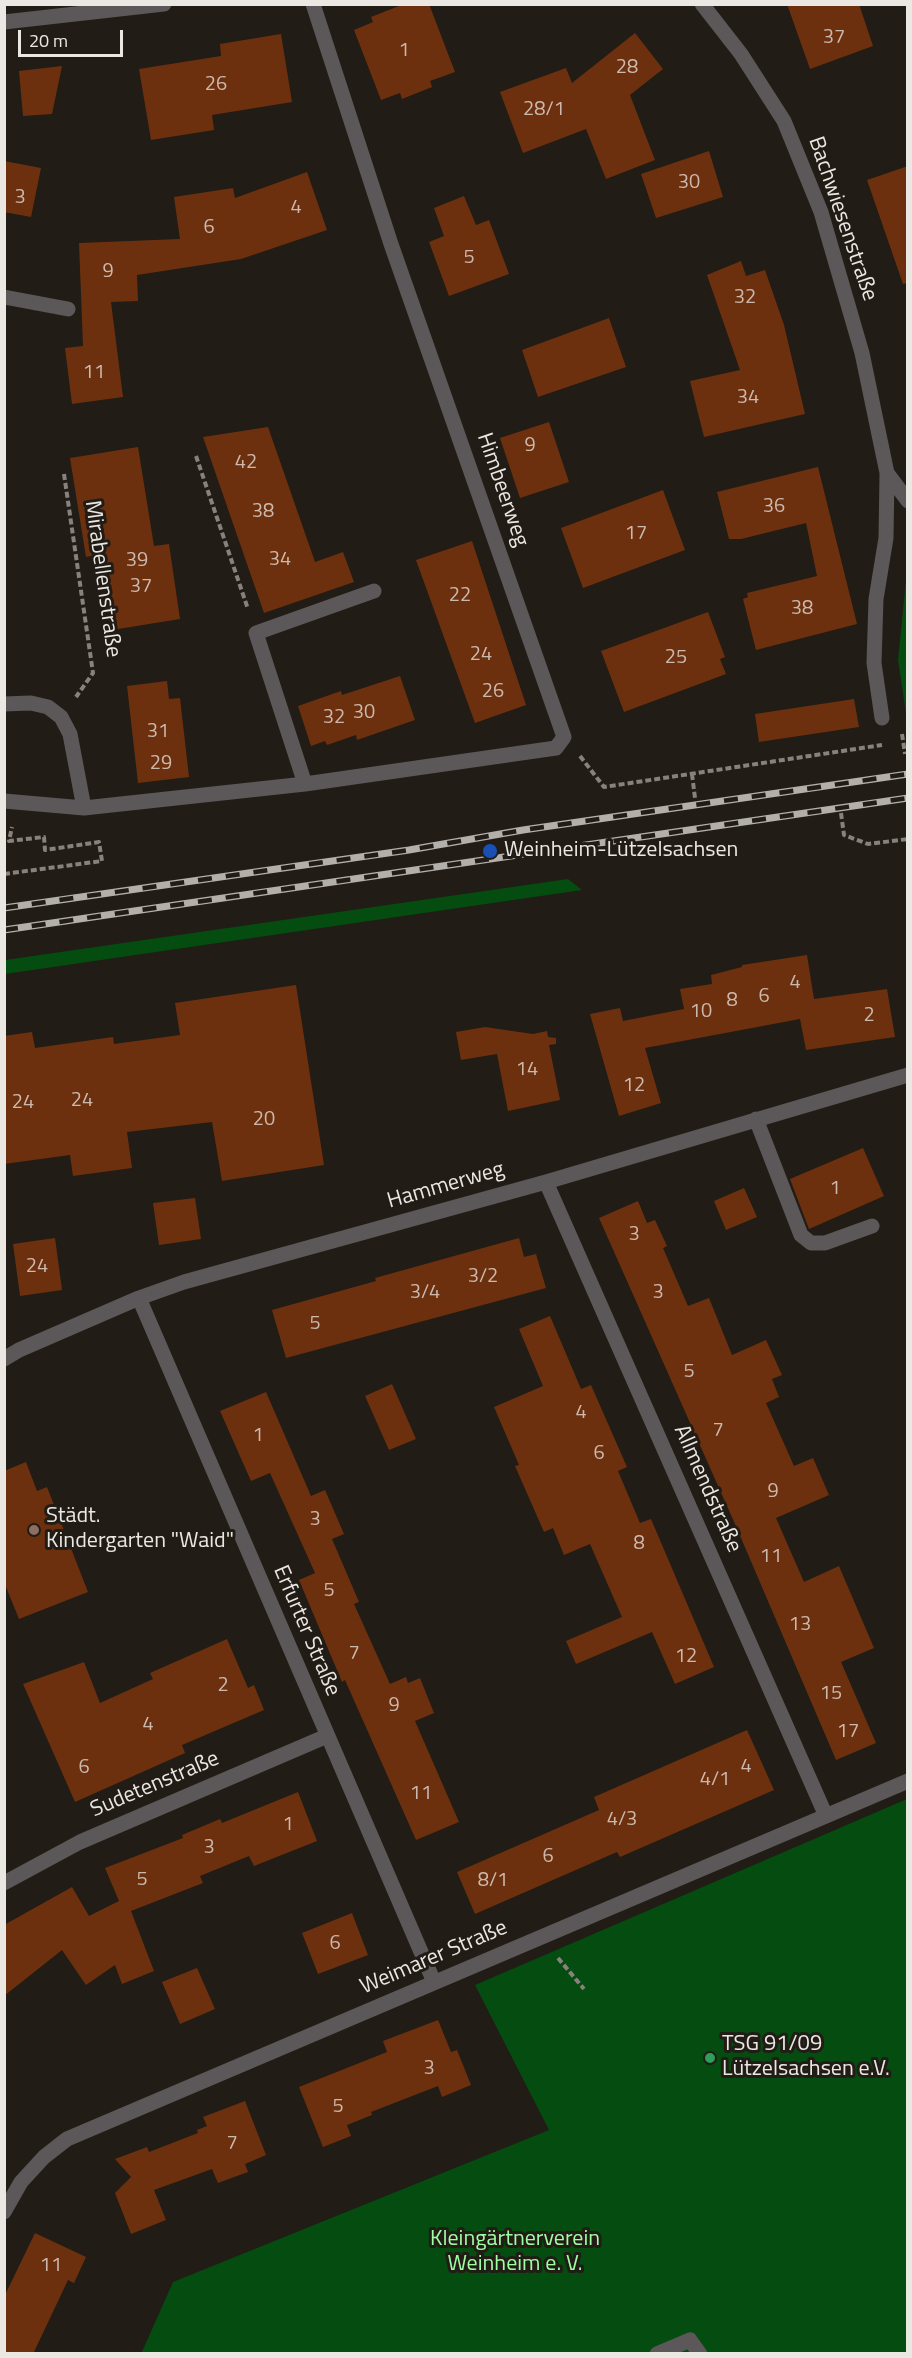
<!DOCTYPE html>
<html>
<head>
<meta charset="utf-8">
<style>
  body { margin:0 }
  #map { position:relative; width:912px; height:2358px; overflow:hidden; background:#211c15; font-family:"Titillium Web",sans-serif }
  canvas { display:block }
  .frame { position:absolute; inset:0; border:6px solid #ebe7e3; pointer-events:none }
  .scale { position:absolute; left:18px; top:30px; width:105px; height:27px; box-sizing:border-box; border:3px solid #ebe7e3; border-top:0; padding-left:8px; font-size:18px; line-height:21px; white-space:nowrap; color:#ebe7e3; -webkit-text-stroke:4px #211c15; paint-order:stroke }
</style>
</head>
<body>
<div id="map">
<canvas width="912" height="2358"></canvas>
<div class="frame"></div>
<div class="scale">20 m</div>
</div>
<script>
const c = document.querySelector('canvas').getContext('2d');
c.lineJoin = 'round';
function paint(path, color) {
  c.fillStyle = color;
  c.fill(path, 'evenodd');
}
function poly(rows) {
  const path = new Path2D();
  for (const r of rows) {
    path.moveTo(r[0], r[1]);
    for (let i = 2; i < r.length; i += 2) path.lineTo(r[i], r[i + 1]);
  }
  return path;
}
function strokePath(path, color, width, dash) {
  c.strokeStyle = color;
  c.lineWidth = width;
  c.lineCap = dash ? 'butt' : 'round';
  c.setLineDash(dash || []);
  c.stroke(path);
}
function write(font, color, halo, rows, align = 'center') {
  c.font = font + ' "Titillium Web",sans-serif';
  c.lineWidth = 6;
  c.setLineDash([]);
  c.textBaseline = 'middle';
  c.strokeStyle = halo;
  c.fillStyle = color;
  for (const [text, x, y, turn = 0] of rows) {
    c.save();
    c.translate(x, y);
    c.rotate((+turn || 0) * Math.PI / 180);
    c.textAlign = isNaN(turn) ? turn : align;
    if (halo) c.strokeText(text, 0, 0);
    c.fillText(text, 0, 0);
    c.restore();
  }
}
const green = poly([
  [907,570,908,720,907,720,898,660],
  [568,879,582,890,5,974,5,960],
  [907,1799,907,2353,141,2354,173,2282,549,2130,475,1985]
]);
const building = poly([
  [404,4,429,4,455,72,430,81,432,87,402,99,400,93,381,100,354,30,373,22,371,17],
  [787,4,859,4,873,46,810,69],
  [635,33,663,69,630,95,655,160,606,179,586,129,523,153,500,92,566,68,572,83],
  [281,34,292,102,212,115,214,130,151,140,139,69,221,56,220,44],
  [62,66,52,114,23,116,19,71],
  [709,151,723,197,656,218,641,174],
  [4,161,41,168,31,217,4,212],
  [908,166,908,283,903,284,867,180],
  [307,172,327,230,241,259,137,275,138,301,111,302,123,397,72,404,65,348,83,346,79,243,180,239,174,197,233,188,235,198],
  [464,196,476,225,489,220,509,274,449,296,429,242,444,236,434,208],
  [741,261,746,276,765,270,784,325,805,414,704,437,690,381,740,370,707,275],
  [609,318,626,367,538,397,522,350],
  [549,422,569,482,520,498,500,438],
  [268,427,315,562,343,552,354,582,264,613,203,437],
  [138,447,154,546,169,544,180,619,112,630,100,554,86,557,70,458],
  [818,467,857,624,756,650,743,599,748,597,747,593,817,576,806,523,741,539,729,539,717,492],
  [663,490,685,550,583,588,561,528],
  [472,541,526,705,475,723,416,560],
  [708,612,725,657,720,659,726,674,624,712,601,651],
  [400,676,415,720,357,740,356,735,327,745,325,741,311,746,298,706,341,691,342,695],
  [167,681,169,699,180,698,189,777,138,783,127,686],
  [854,699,859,727,759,742,755,714],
  [807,955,814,999,887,989,895,1037,806,1050,800,1019,645,1048,661,1103,619,1116,590,1014,620,1008,623,1021,684,1009,680,989,712,984,711,975,742,967,742,965],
  [296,985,324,1165,222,1181,212,1122,127,1132,132,1168,73,1176,70,1155,4,1164,4,1036,32,1032,35,1048,113,1037,114,1044,180,1035,175,1003],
  [485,1027,533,1034,547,1031,548,1037,556,1038,556,1044,549,1045,560,1100,508,1111,497,1054,461,1060,456,1032],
  [863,1148,884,1196,809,1229,790,1179],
  [744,1188,757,1217,726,1230,714,1201],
  [195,1198,201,1239,159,1245,153,1203],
  [638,1201,647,1223,655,1220,667,1246,663,1248,688,1306,709,1298,732,1355,766,1340,782,1375,772,1379,779,1397,766,1403,794,1466,813,1458,829,1495,776,1518,804,1582,839,1566,874,1648,841,1662,876,1743,836,1760,735,1524,599,1218],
  [55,1238,62,1290,20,1296,13,1244],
  [519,1238,524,1257,536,1254,546,1288,286,1358,272,1310,376,1281,375,1278],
  [550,1316,581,1389,591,1385,627,1467,618,1471,640,1523,651,1519,714,1667,675,1684,652,1632,576,1664,566,1641,622,1617,590,1544,564,1555,553,1528,544,1532,515,1466,519,1465,494,1407,543,1386,519,1329],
  [392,1384,416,1439,389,1450,365,1396],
  [266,1392,311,1496,325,1490,344,1534,332,1539,359,1602,354,1604,390,1684,406,1677,408,1683,420,1678,434,1713,415,1721,459,1822,416,1840,345,1680,342,1682,299,1580,315,1573,270,1473,251,1481,220,1411],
  [26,1462,37,1491,47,1487,88,1592,19,1619,4,1582,4,1471],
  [227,1639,248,1688,254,1685,264,1710,182,1745,185,1753,75,1802,23,1684,84,1662,100,1703,153,1679,150,1673],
  [747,1730,774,1790,620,1857,617,1852,475,1914,457,1872,599,1810,594,1797],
  [298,1792,317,1841,254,1866,249,1856,200,1876,203,1883,131,1911,154,1971,122,1984,115,1965,86,1985,62,1950,4,1996,4,1925,72,1887,89,1916,119,1901,105,1868,183,1838,182,1835,220,1819,222,1823],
  [352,1913,368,1955,318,1974,302,1933],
  [197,1968,215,2009,180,2024,162,1982],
  [438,2020,451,2052,457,2050,471,2085,442,2097,438,2086,371,2112,372,2115,347,2125,351,2136,323,2147,299,2087,387,2052,383,2041],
  [245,2101,266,2155,245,2164,248,2172,218,2183,212,2169,154,2190,166,2220,131,2234,115,2193,131,2177,115,2159,147,2147,149,2152,198,2133,197,2130,207,2126,203,2117],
  [35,2233,86,2257,74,2283,68,2280,33,2354,4,2354,4,2297]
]);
const path = poly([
  [196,456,248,609],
  [64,474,93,673,76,697],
  [902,734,905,754],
  [580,756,604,787,882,745],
  [692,774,695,798],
  [841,813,844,835,868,844,908,839],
  [4,874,102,861,99,842,45,850,44,837,9,841,12,827],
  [558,1958,584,1989]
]);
const minor = poly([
  [702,4,741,54,784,121,821,212,862,353,887,473,886,538,876,599,874,663,882,718],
  [4,22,164,4],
  [4,297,68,309],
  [887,473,908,501],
  [4,704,31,703,48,707,61,717,70,734,84,808],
  [305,784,256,633,374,591],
  [4,801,84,808,305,784,556,748,564,737,391,244,313,4],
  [756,1119,801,1235,811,1243,825,1243,872,1226],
  [546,1182,826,1816],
  [139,1298,434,1982],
  [4,1359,19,1350,139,1298,184,1282,546,1182,908,1075],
  [4,1883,80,1842,327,1736],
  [4,2212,21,2182,44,2157,67,2139,908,1781],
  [657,2354,690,2340,700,2354]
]);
const rail = poly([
  [4,908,409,850,523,830,908,774],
  [4,930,908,798]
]);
const markers = [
  [490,851,8,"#1a4fb4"],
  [34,1530,6,"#8d6e63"],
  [710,2058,6,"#2e9e5b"]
];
const numberNames = [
  ["37",834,38],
  ["1",404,51],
  ["28",627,68],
  ["26",216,85],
  ["28/1",544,110],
  ["30",689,183],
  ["3",20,198],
  ["4",296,208],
  ["6",209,228],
  ["5",469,258],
  ["9",108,272],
  ["32",745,298],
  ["11",94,373],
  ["34",748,398],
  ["9",530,446],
  ["42",246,463],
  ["36",774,507],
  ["38",263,512],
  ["17",636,534],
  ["34",280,560],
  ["39",137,561],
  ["37",141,587],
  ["22",460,596],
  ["38",802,609],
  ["24",481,655],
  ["25",676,658],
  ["26",493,692],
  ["30",364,713],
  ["32",334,718],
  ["31",158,732],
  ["29",161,764],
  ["4",795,983],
  ["6",764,997],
  ["8",732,1001],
  ["10",701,1012],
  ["2",869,1016],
  ["14",527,1070],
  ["12",634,1086],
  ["24",82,1101],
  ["24",23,1103],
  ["20",264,1120],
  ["1",835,1189],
  ["3",634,1235],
  ["24",37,1267],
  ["3/2",483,1277],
  ["3/4",425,1293],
  ["3",658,1293],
  ["5",315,1324],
  ["5",689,1372],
  ["4",581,1413],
  ["7",718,1431],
  ["1",258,1436],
  ["6",599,1454],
  ["9",773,1492],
  ["3",315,1520],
  ["8",639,1544],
  ["11",771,1557],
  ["5",329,1591],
  ["13",800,1625],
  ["7",354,1654],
  ["12",686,1657],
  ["2",223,1686],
  ["15",831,1694],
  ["9",394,1706],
  ["4",148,1725],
  ["17",848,1732],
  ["4",746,1767],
  ["6",84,1768],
  ["4/1",715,1780],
  ["11",421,1794],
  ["4/3",622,1820],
  ["1",288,1825],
  ["3",209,1848],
  ["6",548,1857],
  ["5",142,1880],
  ["8/1",493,1881],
  ["6",335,1944],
  ["3",429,2069],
  ["5",338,2107],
  ["7",232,2144],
  ["11",51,2266]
];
const streetNames = [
  ["Bachwiesenstraße",842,219,71],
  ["Himbeerweg",502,490,71],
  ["Mirabellenstraße",102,579,82],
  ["Hammerweg",446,1186,-16],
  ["Allmendstraße",707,1489,66],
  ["Erfurter Straße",306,1631,67],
  ["Sudetenstraße",155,1785,-23],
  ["Weimarer Straße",434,1958,-23]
];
const poiNames = [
  ["Weinheim-Lützelsachsen",504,851],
  ["Städt.",46,1517],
  ["Kindergarten \"Waid\"",46,1542],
  ["TSG 91/09",722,2045],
  ["Lützelsachsen e.V.",722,2070]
];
const parkNames = [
  ["Kleingärtnerverein",515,2240],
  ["Weinheim e. V.",515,2265]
];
paint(green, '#044c10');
paint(building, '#6d300e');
strokePath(path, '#87827d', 4, [6, 3]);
strokePath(minor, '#5c5758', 15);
strokePath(rail, '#b3afaa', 7);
strokePath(rail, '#211c15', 4.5, [14]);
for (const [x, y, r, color] of markers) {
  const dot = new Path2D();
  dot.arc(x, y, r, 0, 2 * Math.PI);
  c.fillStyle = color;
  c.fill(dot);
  strokePath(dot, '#211c15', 2);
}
write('20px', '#ccb9ae', null, numberNames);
write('22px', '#ebe7e3', '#211c15', streetNames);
write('22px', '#ebe7e3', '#211c15', poiNames, 'left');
write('22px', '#9ffda2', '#211c15', parkNames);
</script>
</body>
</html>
